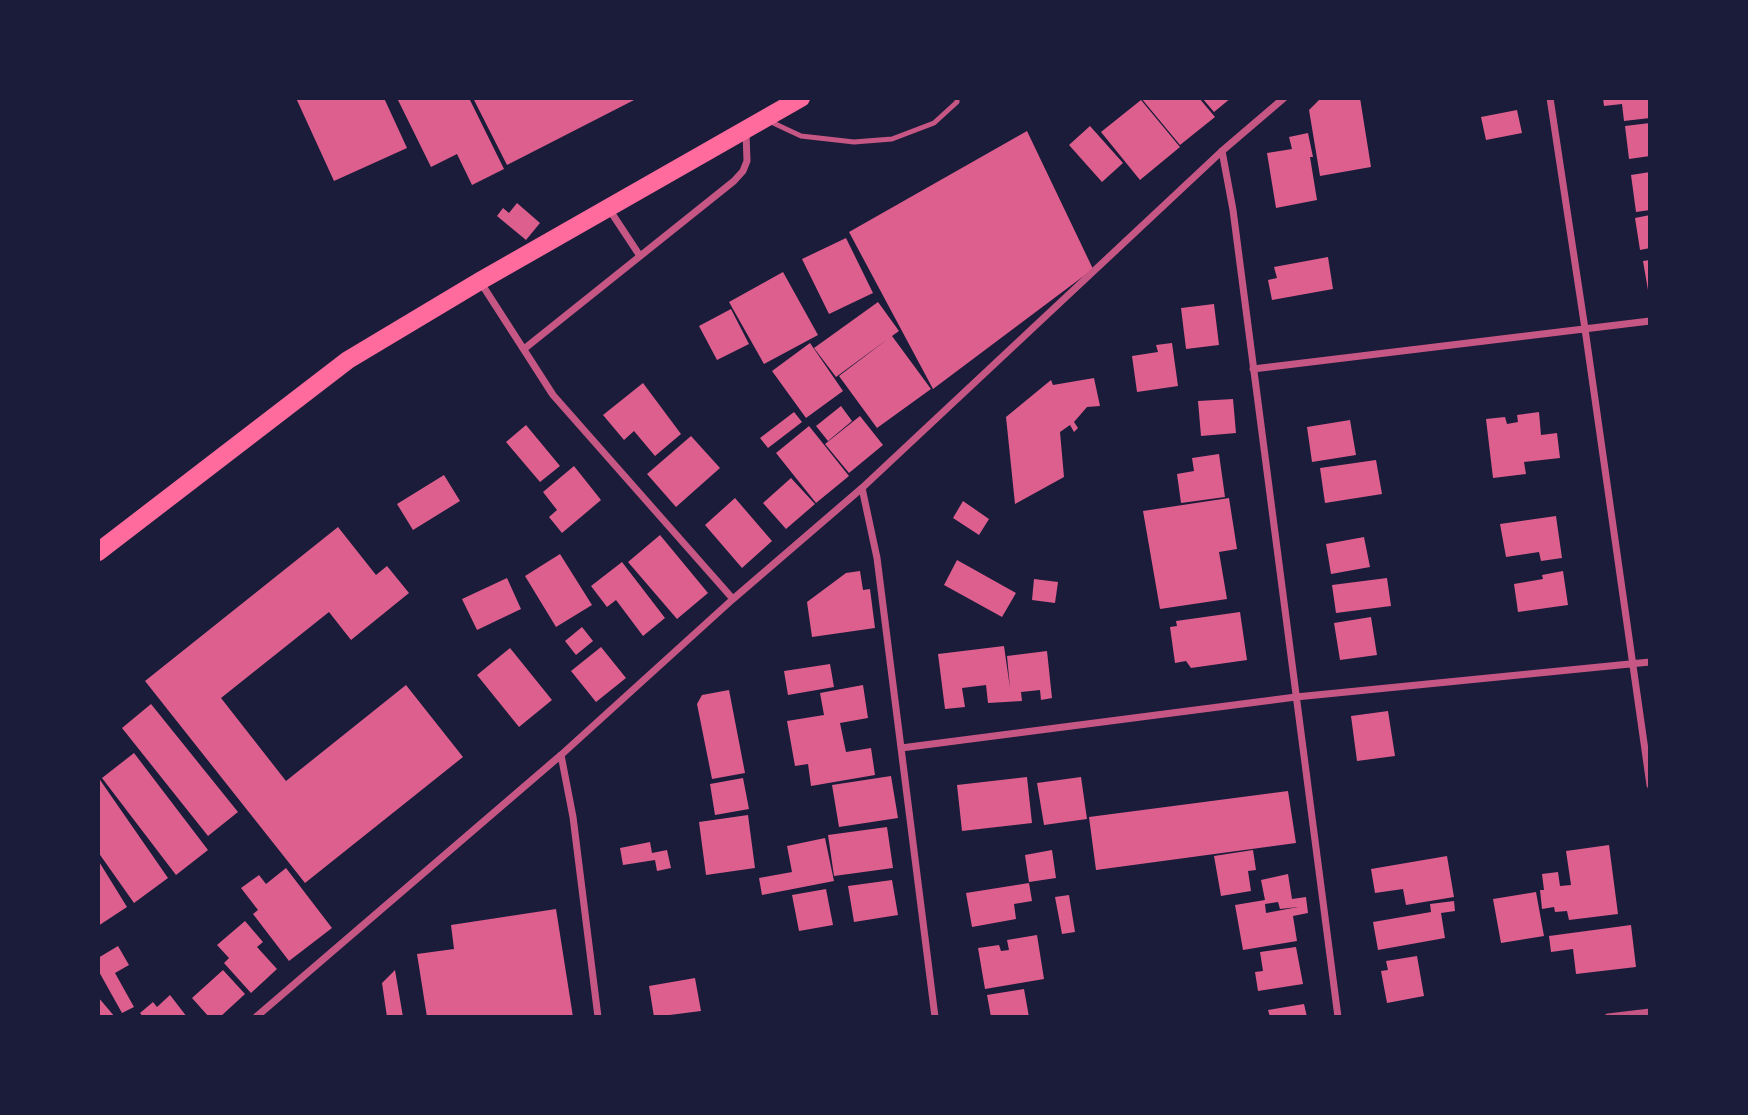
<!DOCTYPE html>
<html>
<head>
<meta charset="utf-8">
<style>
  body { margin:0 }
  #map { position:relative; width:1748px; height:1115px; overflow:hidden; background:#1b1b3a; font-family:Montserrat,sans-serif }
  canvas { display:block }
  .frame { position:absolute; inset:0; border:100px solid #1b1b3a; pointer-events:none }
</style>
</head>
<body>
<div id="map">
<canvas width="1748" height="1115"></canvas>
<div class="frame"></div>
</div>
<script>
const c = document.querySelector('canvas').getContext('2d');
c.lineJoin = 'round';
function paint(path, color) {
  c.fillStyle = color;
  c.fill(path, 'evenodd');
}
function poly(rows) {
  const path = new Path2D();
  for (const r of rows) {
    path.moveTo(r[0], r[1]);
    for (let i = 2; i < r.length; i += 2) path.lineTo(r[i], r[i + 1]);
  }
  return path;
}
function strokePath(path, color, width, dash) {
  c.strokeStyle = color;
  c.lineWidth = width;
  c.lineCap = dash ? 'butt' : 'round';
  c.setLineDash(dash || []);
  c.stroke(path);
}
const building = poly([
  [296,98,384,98,407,148,334,181],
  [397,98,469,98,504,169,472,185,457,154,431,167],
  [473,98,638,98,507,165],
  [1141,98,1199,98,1215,117,1180,145],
  [1202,98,1231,98,1214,112],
  [1321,98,1360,98,1371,167,1320,176,1309,110],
  [1603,98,1650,98,1650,118,1624,121,1622,104,1604,106],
  [1141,100,1180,147,1140,180,1101,132],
  [1517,110,1522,133,1486,140,1481,117],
  [1650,123,1650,156,1629,159,1625,126],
  [1090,126,1123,163,1102,182,1069,145],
  [1027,131,1093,269,933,389,849,232],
  [1308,133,1313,157,1310,157,1317,200,1276,208,1267,153,1292,149,1289,137],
  [1650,172,1650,210,1636,212,1631,175],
  [517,203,540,223,526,240,497,216,503,208,509,213],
  [1650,215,1650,248,1640,250,1635,218],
  [846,238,873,293,829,314,802,259],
  [1328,257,1333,289,1272,300,1268,280,1277,278,1274,267],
  [1650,260,1650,296,1649,296,1643,261],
  [783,272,818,335,764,364,729,302],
  [878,302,899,331,892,336,931,389,877,428,839,376,889,338,836,377,814,348],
  [1214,304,1219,345,1186,349,1181,308],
  [731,309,749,344,717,360,699,326],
  [810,343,843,391,806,418,772,371],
  [1172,343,1178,386,1137,392,1132,356,1158,352,1156,345],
  [1094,378,1100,406,1087,407,1074,422,1078,428,1074,432,1070,425,1060,432,1064,477,1015,504,1006,417,1051,380,1053,385],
  [643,383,681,434,655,456,634,431,624,440,603,415],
  [1233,399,1236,433,1201,436,1198,401],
  [841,406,852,421,828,441,816,426],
  [794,412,802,422,768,448,760,438],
  [1539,412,1541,435,1557,433,1560,458,1524,462,1526,474,1493,478,1486,419,1505,417,1507,424,1518,422,1517,415],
  [860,416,883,445,849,473,825,444],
  [1350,420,1356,455,1312,462,1307,427],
  [526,425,560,466,540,482,506,442],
  [809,426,849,476,816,503,776,453],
  [691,436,720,468,676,507,647,474],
  [1219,454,1225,497,1181,503,1177,474,1194,471,1192,458],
  [1376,460,1382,494,1325,503,1320,468],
  [574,466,601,500,562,533,549,517,557,510,543,492],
  [444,475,460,501,413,530,397,504],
  [791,478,815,504,786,529,763,503],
  [735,498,772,541,742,568,705,525],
  [1229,498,1237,549,1219,552,1227,599,1160,609,1143,511],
  [963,501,989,519,979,535,953,518],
  [1556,516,1562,558,1541,561,1539,552,1506,557,1500,524],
  [338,527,376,575,387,566,409,593,351,640,329,612,221,698,286,781,406,685,463,757,305,883,145,681],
  [660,535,708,593,677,619,628,562],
  [1364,537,1370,567,1331,574,1326,544],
  [560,554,592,605,556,627,525,576],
  [957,560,1016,593,1002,617,944,585],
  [622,562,665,618,643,636,616,600,607,607,591,586],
  [860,571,863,590,870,589,875,628,812,637,807,602,846,573],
  [1563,571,1568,605,1518,612,1514,584,1543,579,1542,575],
  [507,578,521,609,477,630,462,599],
  [1387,578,1391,606,1336,613,1332,585],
  [1034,579,1058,582,1055,603,1032,600],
  [1240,612,1247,660,1191,668,1186,661,1175,663,1170,627,1177,626,1176,621],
  [1371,617,1377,655,1340,660,1334,623],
  [582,627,593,641,576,655,565,641],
  [1004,646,1010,688,1007,656,1047,651,1052,698,1041,700,1040,690,1021,692,1022,701,988,703,986,685,962,688,965,707,945,709,938,654],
  [601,647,626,678,596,702,571,671],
  [510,648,552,700,519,727,477,675],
  [830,664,834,687,788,695,784,671],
  [863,685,868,718,840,723,846,752,871,748,875,775,811,786,808,764,795,766,787,721,824,715,820,693],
  [729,690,745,773,712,779,697,704,702,695],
  [151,704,238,812,208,836,122,728],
  [1388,711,1395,756,1357,761,1351,716],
  [134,753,208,850,176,875,102,778],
  [891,776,898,818,839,827,832,785],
  [98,777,168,878,134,903,98,852],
  [1027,777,1032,823,962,831,957,785],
  [1081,777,1087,819,1044,825,1037,783],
  [743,778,749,809,715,815,710,784],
  [1288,791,1296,843,1096,870,1089,817],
  [748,815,755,868,706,875,699,822],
  [887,827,893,868,834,876,828,835],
  [825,838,834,881,762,895,759,878,792,872,787,846],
  [650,842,652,853,667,850,671,868,657,871,655,860,623,865,620,848],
  [1609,845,1618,914,1569,920,1567,911,1555,912,1554,907,1542,909,1540,890,1544,890,1542,874,1558,872,1560,886,1571,885,1566,851],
  [1052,850,1056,878,1029,882,1025,855],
  [1253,850,1256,870,1248,871,1251,891,1221,896,1214,856],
  [1447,856,1454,897,1406,905,1403,889,1375,893,1371,869],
  [98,860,127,907,98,926],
  [286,868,332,928,289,961,253,914,258,910,241,888,259,875,266,884],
  [1288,874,1292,899,1306,897,1308,913,1293,916,1297,941,1243,950,1235,905,1265,900,1261,880],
  [1278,902,1280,909,1298,907,1266,913,1265,904],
  [892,880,898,915,854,922,848,886],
  [1029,883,1032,901,1014,904,1016,919,972,927,966,893],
  [826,889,833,925,799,931,792,895],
  [1536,892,1544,936,1501,943,1493,899],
  [1069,895,1075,932,1062,934,1055,897],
  [1454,901,1455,911,1441,913,1445,938,1378,950,1373,922,1431,912,1430,904],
  [556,909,573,1017,427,1017,417,954,454,949,451,925],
  [245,921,263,942,257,947,277,969,251,993,224,963,229,958,217,945],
  [1631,925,1636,967,1576,974,1573,949,1551,952,1549,936],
  [1037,935,1044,979,985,989,978,948,999,945,1001,951,1009,950,1007,940],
  [118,946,129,965,115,973,134,1007,122,1013,98,970,98,958],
  [1296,947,1303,984,1258,991,1255,972,1263,971,1260,952],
  [1417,956,1424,996,1387,1003,1381,971,1388,970,1386,961],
  [223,970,245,994,220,1017,209,1017,192,998],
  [395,970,403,1017,387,1017,382,983],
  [695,978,701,1011,654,1017,649,986],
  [1024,989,1029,1017,991,1017,987,995],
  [170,995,187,1017,143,1017,140,1013,153,1002,157,1007],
  [98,997,115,1017,98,1017],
  [1304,1004,1307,1017,1270,1017,1268,1010]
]);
const service = poly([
  [769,121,801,136,854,142,892,139,934,123,957,102,957,98]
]);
const minor = poly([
  [1550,98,1585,329,1650,785],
  [1222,151,1233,210,1338,1017],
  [609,209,640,256],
  [481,283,553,395,733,599],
  [524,349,734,181,743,171,747,161,746,133],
  [1253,369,1650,321],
  [862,488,877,558,935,1017],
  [901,748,1296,697,1650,662],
  [561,755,573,817,598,1017],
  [256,1017,561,755,733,599,862,488,1222,151,1284,98],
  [1608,1017,1650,1012]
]);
const primary = poly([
  [98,552,348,360,480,281,801,98]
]);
paint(building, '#dd5f8e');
strokePath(service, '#c65784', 5);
strokePath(minor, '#c65784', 7);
strokePath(primary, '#ff6b9d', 18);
</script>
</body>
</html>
